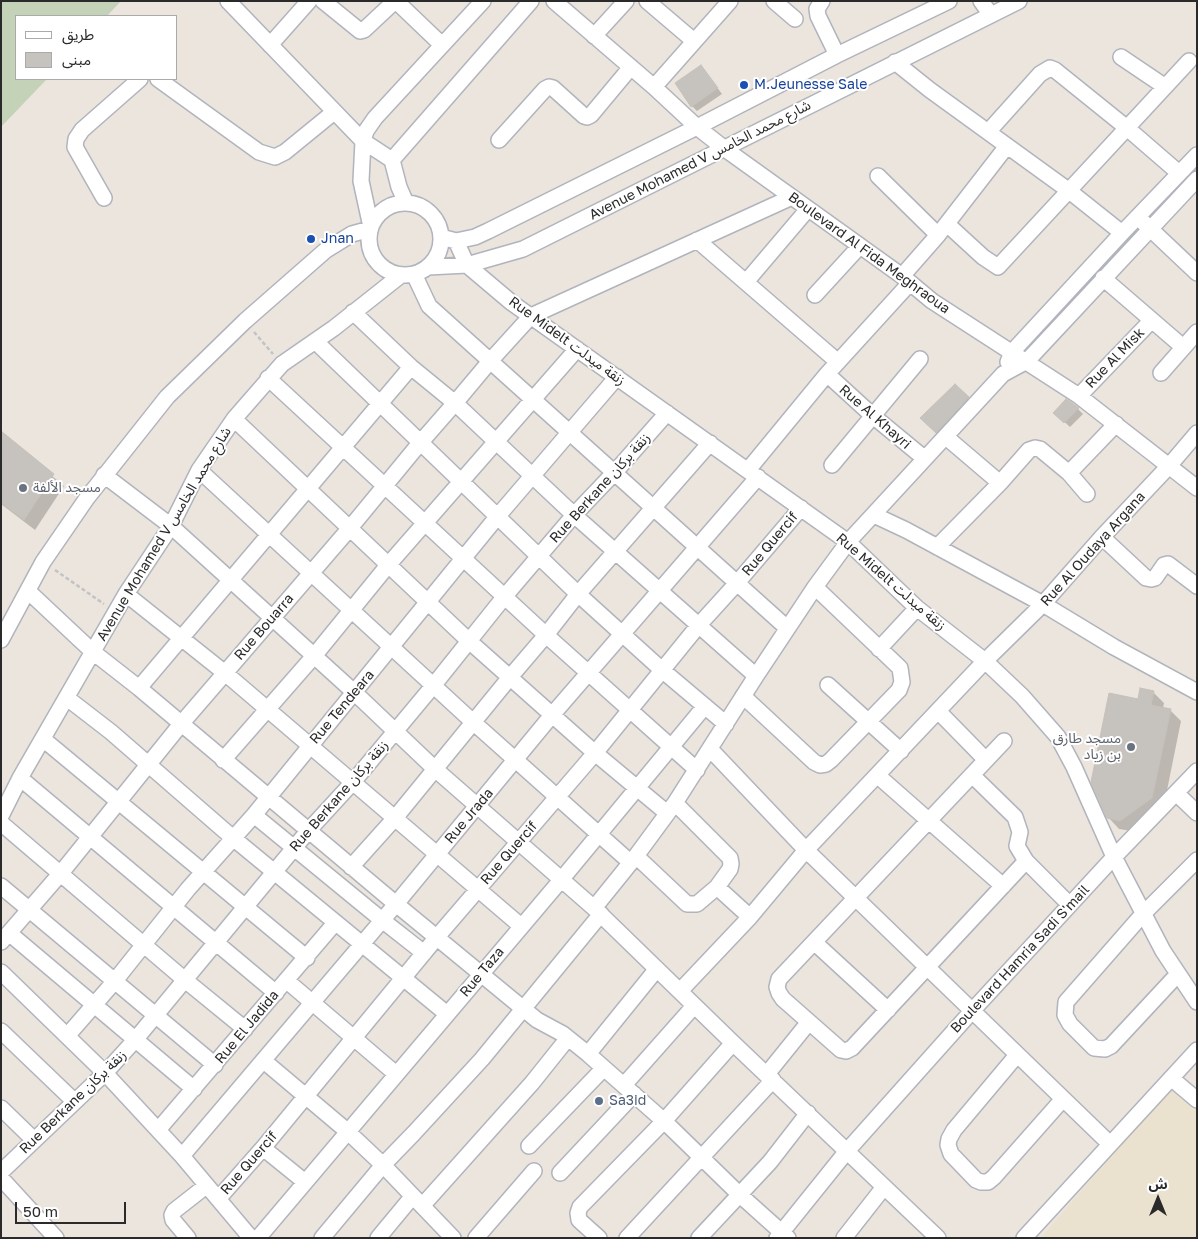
<!DOCTYPE html>
<html>
<head>
<meta charset="utf-8">
<style>
  body { margin:0 }
  #map { position:relative; width:1198px; height:1239px; overflow:hidden; background:#ebe5de; font-family:"Golos Text","Noto Sans Arabic",sans-serif }
  canvas { display:block }
  .frame { position:absolute; inset:0; border:2px solid #2a2a2a; pointer-events:none }
  .legend { position:absolute; left:15px; top:15px; width:162px; height:65px; box-sizing:border-box; background:#fff; border:1px solid #aaa; margin:0; padding:6px 9px; list-style:none; font-size:15px; color:#2a2a2a }
  .legend li { display:flex; align-items:center; gap:10px; height:25px }
  .legend b { width:25px; border:1px solid #aaa }
  .north { position:absolute; left:1133px; top:1174px; width:50px; height:50px; -webkit-text-stroke:4px #fff; paint-order:stroke; rotate:0deg; font-size:14px; font-weight:700; line-height:20px; text-align:center; color:#2a2a2a }
  .north::after { content:''; display:block; margin:auto; width:18px; height:22px; background:#2a2a2a; clip-path:polygon(50% 0,100% 100%,50% 72%,0 100%) }
  .scale { position:absolute; left:15px; top:1202px; width:111px; height:22px; box-sizing:border-box; border:2px solid #2a2a2a; border-top:0; padding-left:6px; font-size:15px; line-height:18px; white-space:nowrap; color:#2a2a2a; -webkit-text-stroke:4px #fff; paint-order:stroke }
</style>
</head>
<body>
<div id="map">
<canvas width="1198" height="1239"></canvas>
<div class="frame"></div>
<ul class="legend">
<li><b style="height:6px;background:#fff"></b>طريق</li>
<li><b style="height:14px;background:#c6c2bd"></b>مبنى</li>
</ul>
<div class="north">ش</div>
<div class="scale">50 m</div>
</div>
<script>
const c = document.querySelector('canvas').getContext('2d');
c.lineJoin = 'round';
function paint(path, color) {
  c.fillStyle = color;
  c.fill(path, 'evenodd');
}
function poly(rows) {
  const path = new Path2D();
  for (const r of rows) {
    if (r.length === 3) {
      path.moveTo(r[0] + r[2], r[1]);
      path.arc(r[0], r[1], r[2], 0, 2 * Math.PI);
      continue;
    }
    path.moveTo(r[0], r[1]);
    for (let i = 2; i < r.length; i += 2) path.lineTo(r[i], r[i + 1]);
  }
  return path;
}
function strokePath(path, color, width, dash) {
  c.strokeStyle = color;
  c.lineWidth = width;
  c.lineCap = dash ? 'butt' : 'round';
  c.setLineDash(dash || []);
  c.stroke(path);
}
function write(font, color, halo, rows, align = 'center') {
  c.font = font + ' "Golos Text","Noto Sans Arabic",sans-serif';
  c.lineWidth = 4;
  c.setLineDash([]);
  c.textBaseline = 'middle';
  c.strokeStyle = halo;
  c.fillStyle = color;
  for (const [text, x, y, turn = 0] of rows) {
    c.save();
    c.translate(x, y);
    c.rotate((+turn || 0) * Math.PI / 180);
    c.textAlign = isNaN(turn) ? turn : align;
    if (halo) c.strokeText(text, 0, 0);
    c.fillText(text, 0, 0);
    c.restore();
  }
}
const education = poly([
  [1174,1083,1197,1105,1197,1238,1041,1238]
]);
const cemetery = poly([
  [1,1,121,1,107,16,16,16,16,79,47,79,1,127]
]);
const shadow = poly([
  [701,66,722,94,697,111,692,106],
  [955,386,973,403,942,438,921,418],
  [1078,409,1083,414,1070,427,1055,413],
  [1,433,64,486,35,530,1,504],
  [1153,692,1164,703,1163,708,1170,710,1181,721,1163,810,1132,831,1119,829,1108,817,1139,700]
]);
const building = poly([
  [701,65,718,88,691,107,675,83,701,65],
  [955,384,969,397,936,433,920,418,955,384],
  [1066,399,1079,408,1064,423,1053,413,1066,399],
  [1,431,54,474,24,520,1,503,1,431],
  [1140,688,1154,691,1151,705,1171,709,1152,798,1120,821,1107,818,1091,782,1109,693,1138,699,1140,688]
]);
const path = poly([
  [254,332,273,354],
  [55,570,104,604]
]);
const minor = poly([
  [228,1,363,141,392,160,399,187,406,203],
  [323,1,360,31,364,30,395,1],
  [396,1,442,45],
  [554,1,654,87,697,127,725,149,902,276,932,301,1079,396,1197,488],
  [647,1,694,41],
  [774,1,795,19],
  [822,1,817,9,818,16,837,55],
  [981,1,991,15],
  [594,36,626,1],
  [270,45,309,1],
  [1121,57,1164,86],
  [895,62,930,90,1068,190,1122,233],
  [158,79,259,152,275,157,285,152,334,112],
  [654,87,730,1],
  [988,132,1040,74,1050,68,1055,70,1127,128,1179,173],
  [499,140,545,89,549,87,553,88,584,116,587,117,591,115,631,67],
  [392,160,531,1],
  [878,176,938,235],
  [104,198,75,147,76,139,82,130,140,79],
  [405,239,36],
  [1143,222,1197,273],
  [947,224,983,257,998,267,1189,61],
  [371,227,361,181,363,141,366,131,375,118,483,1],
  [441,237,456,241,475,237,488,231,697,127,837,55,949,1],
  [697,240,838,362],
  [456,241,467,265,512,303,848,542,917,608,985,661,1022,696,1058,737,1074,767,1114,857,1163,951,1197,1002],
  [428,267,467,265,523,249,1019,1],
  [414,274,429,306,787,628],
  [902,276,938,235,1007,146],
  [1103,278,1183,347],
  [746,282,808,209],
  [815,295,859,247],
  [353,312,411,367,455,403,574,515,756,676],
  [315,341,578,594,662,670,726,724],
  [1008,362,1012,352,1122,233,1197,155],
  [1161,373,1197,332],
  [827,374,873,416,924,458],
  [268,378,546,635,697,770],
  [1079,396,1151,321],
  [234,419,469,641,595,753,667,813],
  [946,437,1000,483],
  [832,465,920,359],
  [199,470,473,722,630,862],
  [748,470,827,374,909,284],
  [1069,473,1116,424],
  [104,475,171,526,355,693,435,769,594,908,733,1043,938,1238],
  [874,515,906,530,1043,604,1114,647,1197,692],
  [1102,537,1146,578,1151,579,1155,578,1164,565,1168,564,1197,586],
  [937,547,1000,483,1029,450,1035,448,1040,449,1069,473,1087,494],
  [29,592,93,652,139,688,396,904,537,1020,563,1034,588,1054,664,1121,740,1195,788,1238],
  [126,594,225,673,521,926],
  [1,640,43,562,87,498,167,397,245,321,326,250,352,234,370,229],
  [879,649,917,608],
  [828,685,901,751],
  [139,688,411,367],
  [743,696,814,762,820,765,826,764,831,760,899,690,902,682,900,668,815,587],
  [67,698,111,732,233,838,447,1014],
  [938,711,986,760],
  [43,739,307,958],
  [1004,741,779,979,777,987,779,993,783,999,841,1050,846,1051,852,1048,1026,861],
  [710,749,806,850,1110,1144],
  [223,760,314,656,389,564,577,349],
  [877,775,1003,886],
  [972,775,1015,817,1020,832,1017,846,1026,861,1070,905],
  [20,778,276,993],
  [1176,793,1197,813],
  [254,815,382,920,424,953],
  [1,816,20,778,126,594,171,526,199,470,234,419,282,364,334,328,401,275],
  [1,823,185,980,245,1029],
  [636,856,687,904,697,904,717,887,730,869,731,864,730,858,675,803],
  [351,867,395,818,511,676,546,635,578,594,710,443],
  [1,886,215,1065],
  [717,887,750,917],
  [594,908,636,856,675,803,756,676,815,587,848,542,1003,374,1027,361,1197,179],
  [9,933,194,1089],
  [1,942,61,873,181,724,350,528,420,443,455,403,491,360,531,316,792,197],
  [814,942,888,1010],
  [1,972,105,1073,182,1156,251,1238],
  [1178,974,1111,1046,1105,1049,1094,1048,1070,1024,1065,1015,1066,1002,1143,914,1197,860],
  [287,981,396,1074],
  [680,991,750,917,806,850,985,661,1043,604,1102,537,1169,466,1197,433],
  [1,1031,74,1101],
  [67,1036,114,982,188,889,254,815,497,517,617,377],
  [588,1054,656,970],
  [1017,1055,954,1130,949,1139,948,1145,951,1154,976,1180,981,1182,988,1182,994,1177,1063,1099],
  [264,1061,347,1131,383,1165,453,1238],
  [767,1074,809,1022],
  [1171,1078,1197,1100],
  [624,1085,694,1006],
  [1,1108,34,1140],
  [158,1130,335,923],
  [529,1146,604,1068],
  [263,1148,305,1182],
  [182,1156,396,904,552,715,758,477],
  [1,1172,105,1073,135,1040,309,830,353,782,433,686,505,596,574,515,615,472,667,413],
  [560,1173,634,1094],
  [1,1178,56,1238],
  [218,1199,263,1148,437,937,595,753,698,626,737,583,801,508],
  [422,1206,532,1083,568,1038],
  [188,1238,173,1220,172,1215,174,1211,206,1186],
  [258,1238,561,880,705,706],
  [322,1238,383,1165,414,1133,482,1059,601,914],
  [378,1238,412,1197],
  [476,1238,534,1171],
  [599,1238,579,1220,578,1213,580,1207,664,1121,733,1043],
  [627,1238,773,1080],
  [699,1238,770,1162,808,1113],
  [777,1238,847,1151,972,1011,1114,857,1197,771],
  [844,1238,884,1187],
  [1024,1238,1197,1050]
]);
const markers = [
  [744,85,5,"#1a4fb4"],
  [311,239,5,"#1a4fb4"],
  [23,488,5,"#6b7280"],
  [1131,747,5,"#6b7280"],
  [599,1101,5,"#5c6f8a"]
];
const transitNames = [
  ["M.Jeunesse Sale",754,85],
  ["Jnan",321,239]
];
const streetNames = [
  ["Avenue Mohamed V شارع محمد الخامس",700,160,-27],
  ["Boulevard Al Fida Meghraoua",869,253,36],
  ["Rue Midelt زنقة ميدلت",567,341,36],
  ["Rue Al Misk",1115,358,-46],
  ["Rue Al Khayri",875,417,41],
  ["Rue Berkane زنقة بركان",600,488,-48],
  ["Avenue Mohamed V شارع محمد الخامس",164,534,-59],
  ["Rue Quercif",770,544,-50],
  ["Rue Al Oudaya Argana",1093,549,-48],
  ["Rue Midelt زنقة ميدلت",891,582,41],
  ["Rue Bouarra",264,627,-49],
  ["Rue Tendeara",342,707,-50],
  ["Rue Berkane زنقة بركان",339,796,-49],
  ["Rue Jrada",469,816,-50],
  ["Rue Quercif",509,853,-49],
  ["Boulevard Hamria Sadi S'mail",1020,959,-47],
  ["Rue Taza",482,972,-50],
  ["Rue El Jadida",247,1027,-50],
  ["Rue Berkane زنقة بركان",73,1102,-44],
  ["Rue Quercif",249,1163,-49]
];
const worshipNames = [
  ["مسجد الألفة",33,488],
  ["مسجد طارق",1121,739,"right"],
  ["بن زياد",1121,755,"right"]
];
const serviceNames = [
  ["Sa3id",609,1101]
];
paint(education, '#eae2cf');
paint(cemetery, '#c4d3b7');
paint(shadow, '#0003');
paint(building, '#c6c2bd');
strokePath(building, '#c6c1b8', 1);
strokePath(minor, '#b1b4bc', 18);
strokePath(path, '#c3c3c3', 2.5, [4, 2.5]);
strokePath(minor, '#fff', 15);
for (const [x, y, r, color] of markers) {
  const dot = new Path2D();
  dot.arc(x, y, r, 0, 2 * Math.PI);
  c.fillStyle = color;
  c.fill(dot);
  strokePath(dot, '#fff', 2);
}
write('14px', '#164399', '#fff', transitNames, 'left');
write('14px', '#2a2a2a', '#fff', streetNames);
write('14px', '#5b616d', '#fff', worshipNames, 'left');
write('14px', '#4e5e75', '#fff', serviceNames, 'left');
</script>
</body>
</html>
